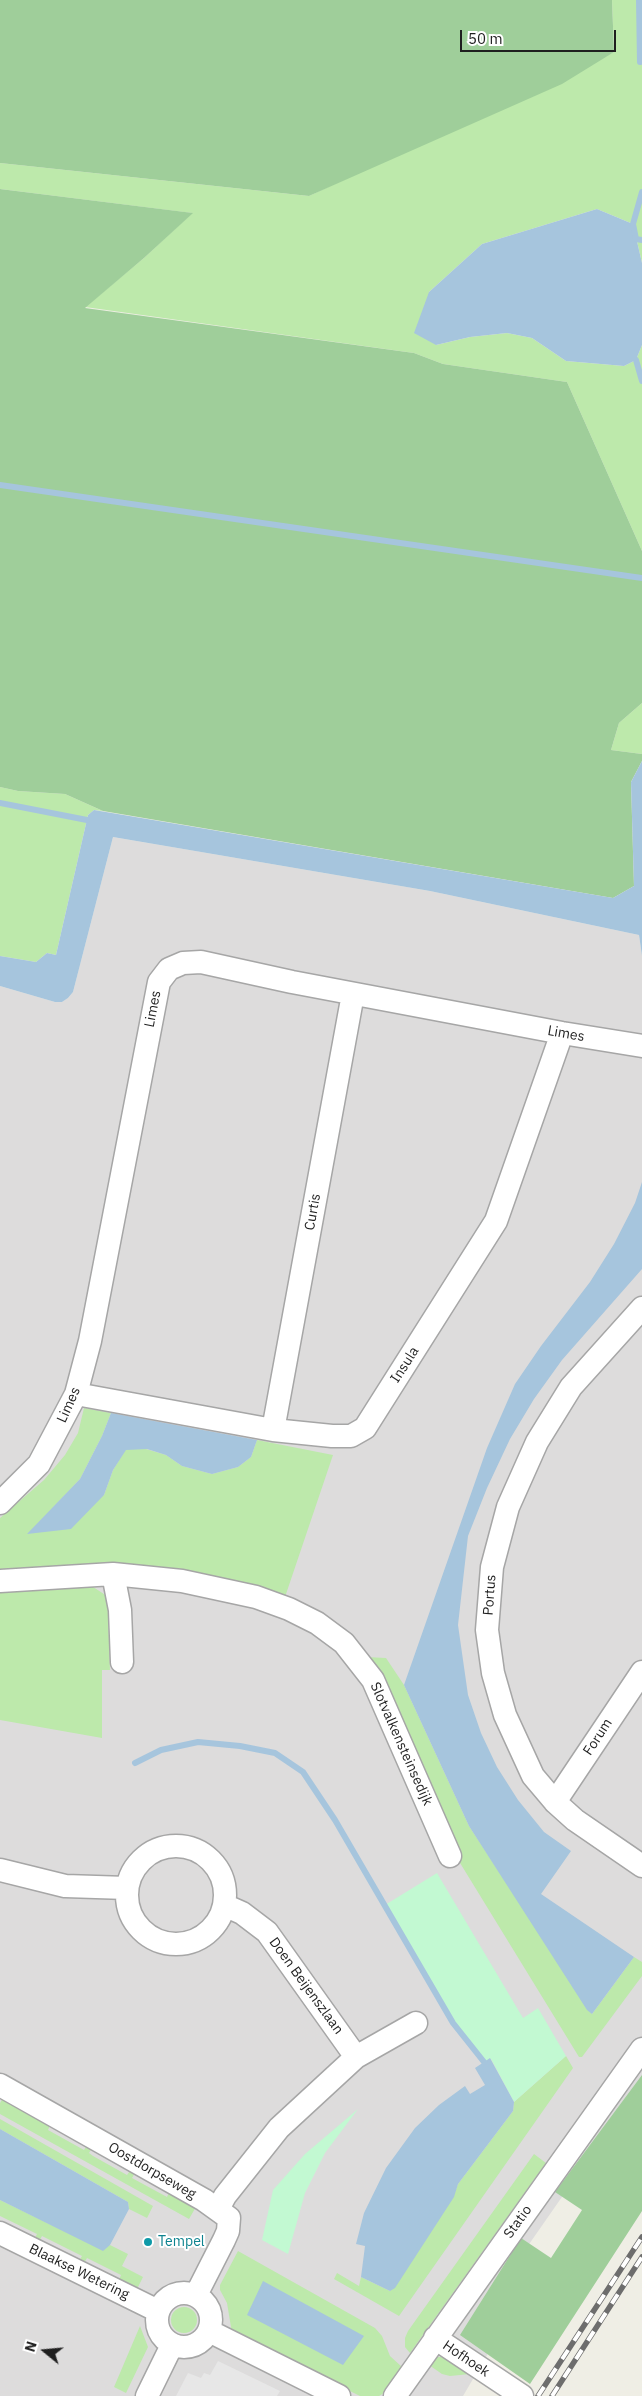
<!DOCTYPE html>
<html>
<head>
<meta charset="utf-8">
<style>
  body { margin:0 }
  #map { position:relative; width:642px; height:2396px; overflow:hidden; background:#efeee5; font-family:"IBM Plex Sans",sans-serif }
  canvas { display:block }
  .north { position:absolute; left:20px; top:2326px; width:50px; height:50px; -webkit-text-stroke:4px #fff; paint-order:stroke; rotate:287deg; font-size:14px; font-weight:700; line-height:20px; text-align:center; color:#1f1f1f }
  .north::after { content:''; display:block; margin:auto; width:18px; height:22px; background:#1f1f1f; clip-path:polygon(50% 0,100% 100%,50% 72%,0 100%) }
  .scale { position:absolute; left:460px; top:30px; width:156px; height:22px; box-sizing:border-box; border:2px solid #1f1f1f; border-top:0; padding-left:6px; font-size:15px; line-height:18px; white-space:nowrap; color:#1f1f1f; -webkit-text-stroke:4px #fff; paint-order:stroke }
</style>
</head>
<body>
<div id="map">
<canvas width="642" height="2396"></canvas>
<div class="north">N</div>
<div class="scale">50 m</div>
</div>
<script>
const c = document.querySelector('canvas').getContext('2d');
c.lineJoin = 'round';
function paint(path, color) {
  c.fillStyle = color;
  c.fill(path, 'evenodd');
}
function poly(rows) {
  const path = new Path2D();
  for (const r of rows) {
    if (r.length === 3) {
      path.moveTo(r[0] + r[2], r[1]);
      path.arc(r[0], r[1], r[2], 0, 2 * Math.PI);
      continue;
    }
    path.moveTo(r[0], r[1]);
    for (let i = 2; i < r.length; i += 2) path.lineTo(r[i], r[i + 1]);
  }
  return path;
}
function strokePath(path, color, width, dash) {
  c.strokeStyle = color;
  c.lineWidth = width;
  c.lineCap = dash ? 'butt' : 'round';
  c.setLineDash(dash || []);
  c.stroke(path);
}
function write(font, color, halo, rows, align = 'center') {
  c.font = font + ' "IBM Plex Sans",sans-serif';
  c.lineWidth = 4;
  c.setLineDash([]);
  c.textBaseline = 'middle';
  c.strokeStyle = halo;
  c.fillStyle = color;
  for (const [text, x, y, turn = 0] of rows) {
    c.save();
    c.translate(x, y);
    c.rotate((+turn || 0) * Math.PI / 180);
    c.textAlign = isNaN(turn) ? turn : align;
    if (halo) c.strokeText(text, 0, 0);
    c.fillText(text, 0, 0);
    c.restore();
  }
}
const residential = poly([
  [113,837,430,891,639,935,642,956,642,2082,470,2329,493,2345,463,2396,0,2396,0,986,55,1002,62,1002,68,998,73,992]
]);
const grass = poly([
  [612,0,642,0,642,263,633,224,597,209,482,244,429,292,436,345,470,337,507,333,532,338,566,361,624,366,636,360,642,345,642,551,567,382,443,364,414,353,85,307,144,258,192,213,0,189,0,163,309,196,614,52],
  [642,703,642,754,611,750,619,723],
  [0,787,18,791,65,794,103,811,94,810,88,815,56,955,47,953,36,962,0,956],
  [84,1408,111,1413,102,1436,80,1479,28,1534,104,1495,113,1470,126,1449,146,1449,166,1455,182,1466,212,1474,238,1467,251,1457,257,1440,333,1455,285,1597,0,1571,0,1518,44,1480,65,1455,78,1433],
  [90,1585,107,1596,108,1614,110,1670,102,1670,102,1738,0,1720,0,1587],
  [366,1657,386,1658,404,1685,469,1826,592,2014,634,1957,642,1962,642,1976,582,2057,579,2057,457,1858],
  [566,2056,573,2068,399,2316,334,2279,337,2273,359,2286,361,2277,390,2291,453,2197,458,2184,513,2111,514,2102],
  [4,2096,51,2123,48,2130,84,2150,88,2144,93,2146,89,2153,93,2156,127,2175,132,2168,136,2171,132,2178,167,2197,170,2190,197,2205,189,2219,0,2114,0,2103],
  [0,2119,153,2206,147,2218,129,2209,128,2202,0,2129],
  [534,2154,546,2163,410,2353,405,2347,405,2338,408,2331],
  [0,2200,103,2250,110,2245,128,2254,122,2266,143,2277,136,2291,118,2282,121,2275,87,2258,83,2265,78,2263,82,2256,42,2236,38,2243,34,2240,37,2234,0,2216],
  [238,2251,375,2328,382,2336,390,2356,402,2367,384,2393,379,2396,360,2396,232,2333,227,2303,220,2290,220,2285],
  [184,2320,13],
  [140,2326,148,2347,126,2393,114,2387],
  [436,2357,444,2357,470,2374,450,2376,442,2374,429,2365]
]);
const forest = poly([
  [0,0,612,0,614,52,562,84,309,196,0,163],
  [0,189,193,213,144,258,85,308,414,353,443,364,567,382,642,551,642,703,619,723,611,750,642,754,642,761,631,782,634,886,613,898,103,811,65,794,18,791,0,787],
  [642,2075,642,2211,530,2384,460,2335,521,2238,551,2258,582,2210,555,2192]
]);
const park = poly([
  [437,1873,523,2018,538,2008,566,2056,514,2102,491,2059,484,2062,453,2023,385,1905],
  [358,2109,325,2153,305,2193,288,2254,262,2240,273,2190,305,2154]
]);
const parking = poly([
  [218,2361,280,2391,277,2396,176,2396,188,2373,201,2378,204,2373,210,2375]
]);
const water = poly([
  [597,209,633,224,642,263,642,345,636,360,624,366,566,361,532,338,507,333,470,337,436,345,414,333,429,292,482,244],
  [642,761,642,956,639,935,430,891,113,837,73,992,68,998,62,1002,55,1002,0,986,0,956,36,962,47,953,56,955,88,815,94,810,613,898,634,886,631,782],
  [642,1182,642,1269,562,1360,534,1399,510,1439,487,1488,468,1536,458,1625,468,1695,481,1733,497,1767,518,1800,544,1832,571,1851,541,1894,634,1957,592,2014,587,2010,469,1826,404,1685,487,1448,515,1384,541,1346,590,1282,614,1244,635,1203],
  [111,1413,257,1440,251,1457,238,1467,212,1474,182,1466,166,1455,147,1449,126,1450,113,1470,104,1495,71,1529,27,1534,80,1479,102,1436],
  [490,2058,514,2102,513,2111,458,2184,454,2197,395,2288,390,2291,361,2277,365,2246,356,2244,364,2213,386,2168,415,2128,439,2105,465,2086,470,2094,485,2085,475,2068],
  [0,2129,128,2202,129,2209,110,2245,103,2251,0,2200],
  [263,2281,364,2336,343,2365,247,2315]
]);
const stream = poly([
  [639,0,640,62],
  [642,192,633,224,636,239,642,240],
  [636,360,642,381],
  [0,485,642,578],
  [0,803,87,820],
  [135,1763,161,1750,198,1742,240,1746,275,1753,303,1772,335,1820,453,2023,484,2062]
]);
const minor = poly([
  [642,1308,571,1387,537,1442,508,1507,492,1567,487,1630,493,1673,505,1715,533,1776,555,1802,575,1820,642,1866],
  [76,1394,273,1430,332,1436,351,1436,365,1428,496,1221,562,1033],
  [273,1430,353,994],
  [0,1503,39,1464,76,1394,90,1341,159,982,169,969,183,963,201,962,292,982,562,1033,642,1046],
  [113,1574,120,1610,122,1662],
  [0,1581,113,1574,182,1581,256,1597,289,1609,317,1623,344,1643,373,1680,450,1856],
  [555,1802,642,1672],
  [176,1895,49],
  [0,1870,65,1886,127,1888],
  [224,1905,242,1913,267,1932,356,2057],
  [0,2085,204,2200,229,2218,228,2231,224,2240,196,2295],
  [218,2209,225,2196,279,2128,356,2057,416,2023],
  [0,2233,158,2311],
  [184,2320,27],
  [209,2331,339,2396],
  [435,2338,522,2396],
  [147,2396,172,2345],
  [395,2396,642,2049]
]);
const rail = poly([
  [538,2396,642,2237],
  [552,2396,642,2257]
]);
const markers = [
  [148,2242,5,"#0f9aa8"]
];
const streetNames = [
  ["Limes",153,1009,-79],
  ["Limes",566,1034,10],
  ["Curtis",313,1212,-80],
  ["Insula",405,1365,-57],
  ["Limes",69,1405,-66],
  ["Portus",490,1595,-86],
  ["Forum",598,1737,-57],
  ["Slotvalkensteinsedijk",401,1744,66],
  ["Doen Beijenszlaan",306,1986,54],
  ["Oostdorpseweg",152,2171,30],
  ["Statio",518,2222,-54],
  ["Blaakse Wetering",79,2272,26],
  ["Hofhoek",466,2359,34]
];
const cultureNames = [
  ["Tempel",158,2242]
];
paint(residential, '#dddcdc');
paint(grass, '#bde9ab');
paint(forest, '#9fce9a');
paint(park, '#c2f9d2');
paint(parking, '#e7e7e7');
paint(water, '#a6c5dd');
strokePath(stream, '#a6c5dd', 6);
strokePath(minor, '#a6a6a6', 25);
strokePath(minor, '#fff', 22);
strokePath(rail, '#6d6d6d', 5.5);
strokePath(rail, '#fff', 4, [11]);
for (const [x, y, r, color] of markers) {
  const dot = new Path2D();
  dot.arc(x, y, r, 0, 2 * Math.PI);
  c.fillStyle = color;
  c.fill(dot);
  strokePath(dot, '#fff', 2);
}
write('14px', '#1f1f1f', '#fff', streetNames);
write('14px', '#0d838f', '#fff', cultureNames, 'left');
</script>
</body>
</html>
